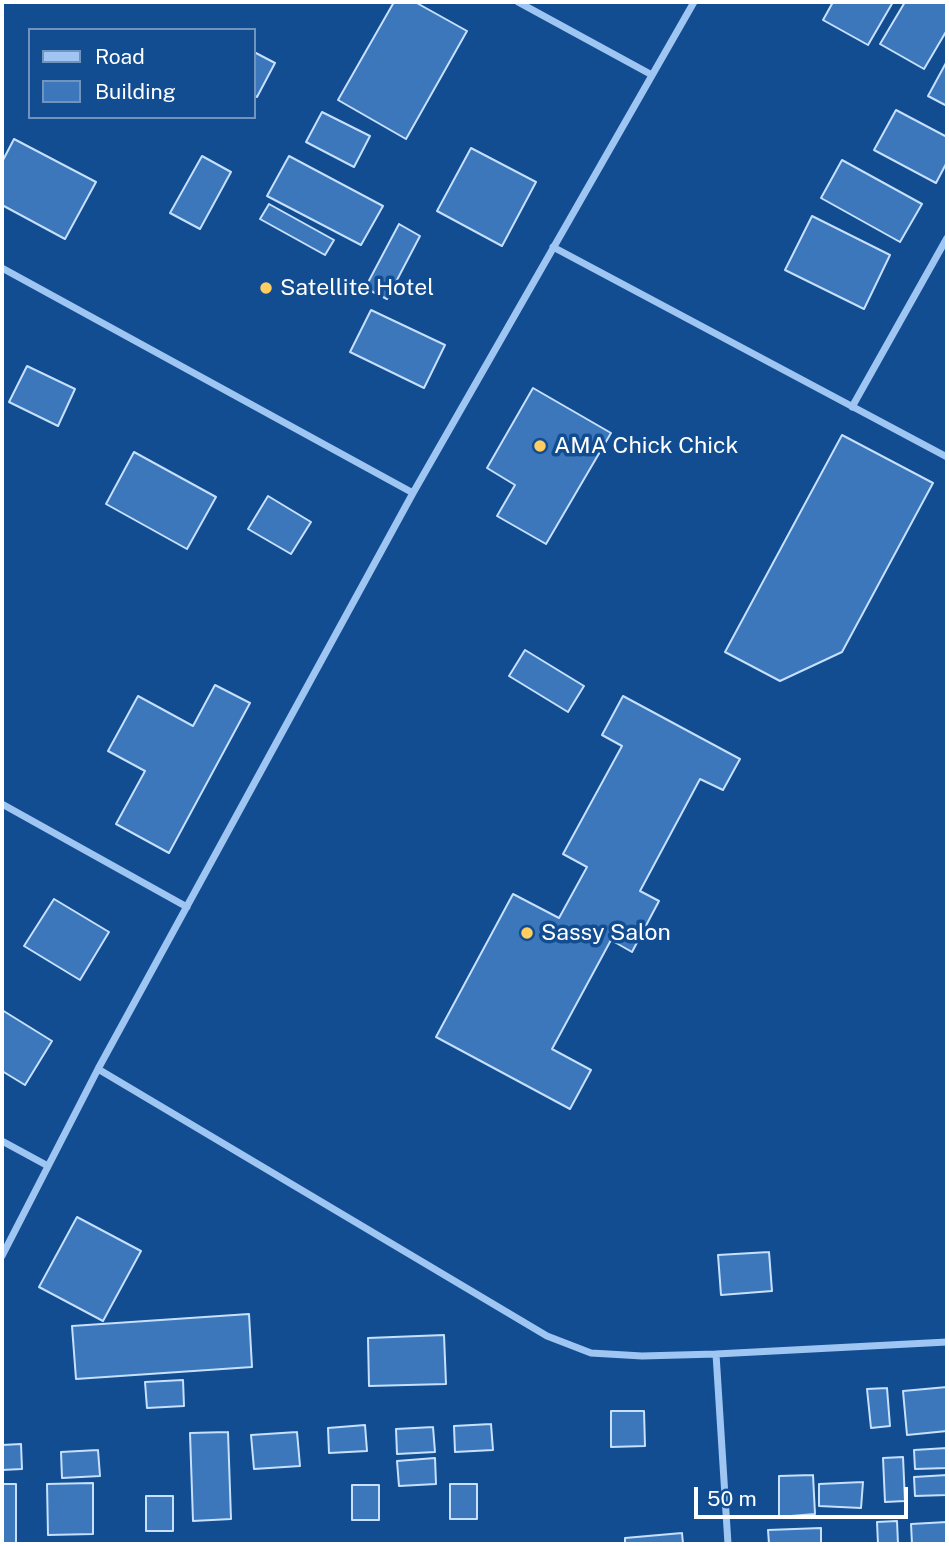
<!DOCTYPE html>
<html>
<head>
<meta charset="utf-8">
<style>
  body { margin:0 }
  #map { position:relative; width:949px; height:1546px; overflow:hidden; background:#124d92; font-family:"Public Sans",sans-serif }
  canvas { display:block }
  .frame { position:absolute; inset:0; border:4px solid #fff; pointer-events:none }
  .legend { position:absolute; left:28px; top:28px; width:228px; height:91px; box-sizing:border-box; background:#124d92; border:2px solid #7194be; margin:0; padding:9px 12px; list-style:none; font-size:21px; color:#fff }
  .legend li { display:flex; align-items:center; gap:14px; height:35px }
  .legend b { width:35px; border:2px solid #7194be }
  .scale { position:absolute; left:694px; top:1487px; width:214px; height:32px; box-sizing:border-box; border:4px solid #fff; border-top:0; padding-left:9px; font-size:21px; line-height:24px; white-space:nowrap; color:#fff; -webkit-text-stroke:5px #124d92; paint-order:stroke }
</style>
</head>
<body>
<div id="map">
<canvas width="949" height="1546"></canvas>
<div class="frame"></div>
<ul class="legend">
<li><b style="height:9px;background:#9fc6f2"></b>Road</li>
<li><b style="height:19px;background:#3b77ba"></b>Building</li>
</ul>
<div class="scale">50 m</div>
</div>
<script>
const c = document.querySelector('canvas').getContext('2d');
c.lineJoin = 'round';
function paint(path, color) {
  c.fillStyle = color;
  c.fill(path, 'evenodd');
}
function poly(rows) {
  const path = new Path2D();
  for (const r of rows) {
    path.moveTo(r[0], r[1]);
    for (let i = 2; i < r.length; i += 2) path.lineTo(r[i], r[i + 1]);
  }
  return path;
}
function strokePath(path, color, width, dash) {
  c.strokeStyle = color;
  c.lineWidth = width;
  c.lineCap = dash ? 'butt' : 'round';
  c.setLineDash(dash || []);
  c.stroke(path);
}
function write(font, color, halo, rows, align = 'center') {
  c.font = font + ' "Public Sans",sans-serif';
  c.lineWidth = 7;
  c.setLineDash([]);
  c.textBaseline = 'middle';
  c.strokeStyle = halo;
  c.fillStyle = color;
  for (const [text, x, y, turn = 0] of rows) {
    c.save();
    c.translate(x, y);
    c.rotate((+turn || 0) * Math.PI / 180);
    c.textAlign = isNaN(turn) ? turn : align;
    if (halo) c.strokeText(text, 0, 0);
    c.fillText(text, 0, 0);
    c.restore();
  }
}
const building = poly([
  [394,2,415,2,467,31,406,139,338,100,394,2],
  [833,2,893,2,868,45,823,20,833,2],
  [905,2,947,2,947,30,924,69,880,44,905,2],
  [254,52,275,63,257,97,254,95,254,52],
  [947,61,947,106,928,96,947,61],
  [896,110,947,137,947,162,936,183,874,150,896,110],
  [322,112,370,136,354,167,306,142,322,112],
  [14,139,96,182,65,239,2,205,2,162,14,139],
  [471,148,536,182,502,246,437,211,471,148],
  [202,156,231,172,200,229,170,213,202,156],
  [289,156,383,206,361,245,267,196,289,156],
  [842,160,922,204,900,242,821,198,842,160],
  [269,204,334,240,325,255,260,219,269,204],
  [812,216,890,255,864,309,785,270,812,216],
  [399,224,420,236,387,299,365,288,399,224],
  [371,310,445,345,424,388,350,352,371,310],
  [27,366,75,389,58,426,9,402,27,366],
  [533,388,611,433,546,544,497,516,515,485,487,468,533,388],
  [842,435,933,483,842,652,780,681,725,652,842,435],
  [134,452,216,497,187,549,106,504,134,452],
  [268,496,311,522,291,554,248,529,268,496],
  [525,650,584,686,568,712,509,676,525,650],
  [215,685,250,703,169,853,116,824,145,771,108,751,138,696,193,726,215,685],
  [623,696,740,759,723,790,700,779,640,891,659,901,632,952,611,940,552,1049,591,1070,570,1109,436,1037,513,894,559,918,587,867,563,854,622,746,602,735,623,696],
  [54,899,109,932,80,980,24,946,54,899],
  [2,1010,52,1041,25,1085,2,1071,2,1010],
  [77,1217,141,1251,103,1321,39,1287,77,1217],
  [769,1252,772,1291,721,1295,718,1255,769,1252],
  [249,1314,252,1367,76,1379,72,1326,249,1314],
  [444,1335,446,1384,369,1386,368,1338,444,1335],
  [183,1380,184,1406,147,1408,145,1382,183,1380],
  [947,1387,947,1431,907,1435,903,1391,947,1387],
  [887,1388,890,1426,871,1428,867,1389,887,1388],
  [611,1411,644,1411,645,1446,611,1447,611,1411],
  [491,1424,493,1450,455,1452,454,1426,491,1424],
  [365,1425,367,1451,329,1453,328,1428,365,1425],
  [433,1427,435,1452,397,1454,396,1429,433,1427],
  [228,1432,231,1519,193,1521,190,1433,228,1432],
  [297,1432,300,1466,254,1469,251,1435,297,1432],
  [21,1444,22,1469,2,1470,2,1445,21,1444],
  [947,1448,947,1468,915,1469,914,1450,947,1448],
  [98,1450,100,1476,62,1478,61,1452,98,1450],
  [903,1457,905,1501,885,1502,883,1458,903,1457],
  [435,1458,436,1484,399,1486,397,1461,435,1458],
  [813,1475,815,1514,779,1517,779,1476,813,1475],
  [947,1475,947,1495,915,1496,914,1477,947,1475],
  [863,1482,861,1508,819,1506,819,1484,863,1482],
  [93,1483,93,1534,48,1535,47,1484,93,1483],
  [2,1484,16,1484,16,1544,2,1544,2,1484],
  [450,1484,477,1484,477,1519,450,1519,450,1484],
  [352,1485,379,1485,379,1520,352,1520,352,1485],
  [146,1496,173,1496,173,1531,146,1531,146,1496],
  [897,1521,898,1544,878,1544,877,1522,897,1521],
  [947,1522,947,1544,912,1544,911,1524,947,1522],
  [821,1528,821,1544,769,1544,768,1530,821,1528],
  [682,1533,683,1544,625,1544,625,1538,682,1533]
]);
const minor = poly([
  [518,2,652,75],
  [553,247,947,457],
  [2,268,413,493],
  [852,407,947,238],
  [2,804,187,907],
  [98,1069,547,1336,591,1353,642,1356,716,1354,947,1342],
  [2,1141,48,1166],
  [2,1256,98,1069,413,493,694,2],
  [716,1354,728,1544]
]);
const markers = [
  [266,288,7,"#ffcd60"],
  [540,446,7,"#ffcd60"],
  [527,933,7,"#ffcd60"]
];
const poiNames = [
  ["Satellite Hotel",280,288],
  ["AMA Chick Chick",554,446],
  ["Sassy Salon",541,933]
];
paint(building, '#3b77ba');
strokePath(building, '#c6e0fd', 2);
strokePath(minor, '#9fc6f2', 7);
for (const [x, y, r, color] of markers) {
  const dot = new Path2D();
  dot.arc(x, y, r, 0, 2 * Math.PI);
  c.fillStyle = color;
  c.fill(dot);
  strokePath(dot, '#124d92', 2.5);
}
write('23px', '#fff', '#124d92', poiNames, 'left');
</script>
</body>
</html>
